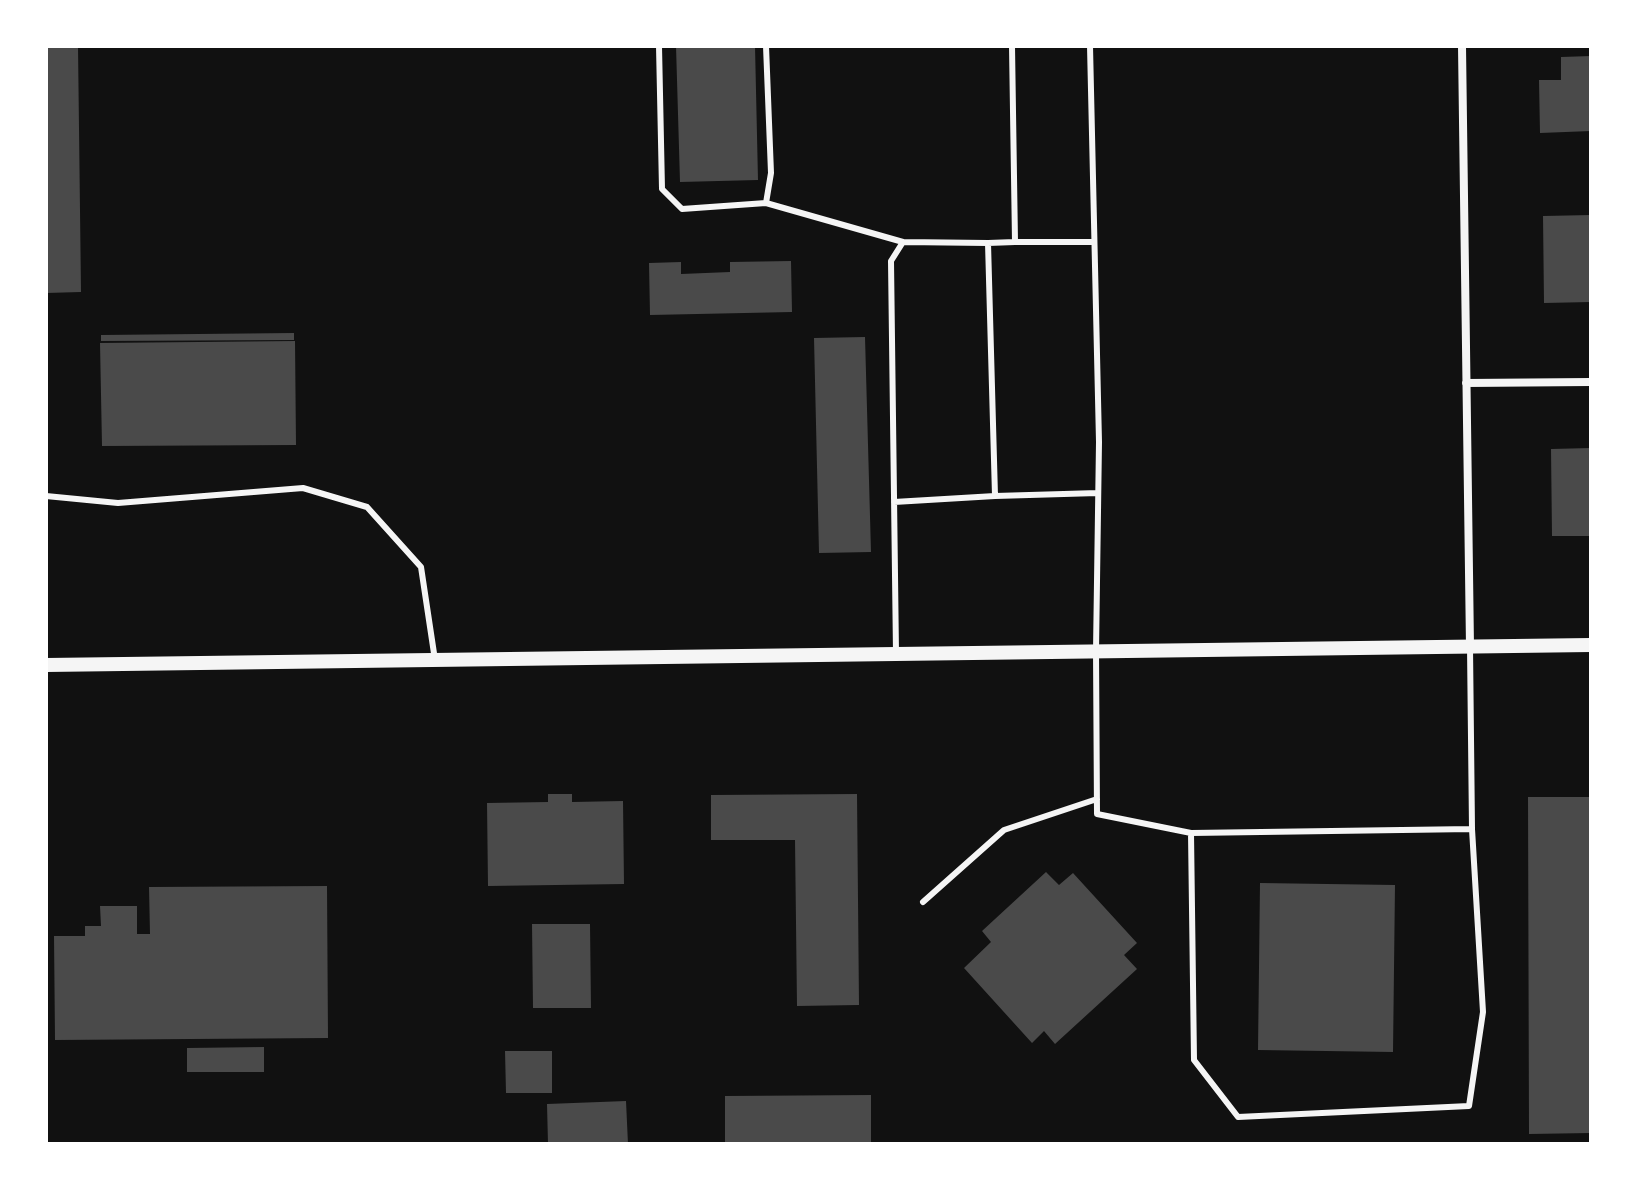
<!DOCTYPE html>
<html>
<head>
<meta charset="utf-8">
<style>
  body { margin:0 }
  #map { position:relative; width:1637px; height:1190px; overflow:hidden; background:#111; font-family:"Zilla Slab",serif }
  canvas { display:block }
  .frame { position:absolute; inset:0; border:48px solid #fff; pointer-events:none }
</style>
</head>
<body>
<div id="map">
<canvas width="1637" height="1190"></canvas>
<div class="frame"></div>
</div>
<script>
const c = document.querySelector('canvas').getContext('2d');
c.lineJoin = 'round';
function paint(path, color) {
  c.fillStyle = color;
  c.fill(path, 'evenodd');
}
function poly(rows) {
  const path = new Path2D();
  for (const r of rows) {
    path.moveTo(r[0], r[1]);
    for (let i = 2; i < r.length; i += 2) path.lineTo(r[i], r[i + 1]);
  }
  return path;
}
function strokePath(path, color, width, dash) {
  c.strokeStyle = color;
  c.lineWidth = width;
  c.lineCap = dash ? 'butt' : 'round';
  c.setLineDash(dash || []);
  c.stroke(path);
}
const building = poly([
  [46,46,78,46,81,292,46,293],
  [676,46,755,46,758,180,680,182],
  [1591,56,1591,131,1540,133,1539,80,1561,80,1561,57],
  [1591,215,1591,302,1544,303,1543,216],
  [791,261,792,312,650,315,649,263,681,262,681,274,730,272,730,262],
  [294,333,294,340,101,341,101,335],
  [865,337,871,552,819,553,814,338],
  [295,341,296,445,102,446,100,343],
  [1591,448,1591,536,1552,536,1551,449],
  [548,794,572,794,572,802,623,801,624,884,488,886,487,803,548,802],
  [857,794,859,1005,797,1006,795,840,711,840,711,795],
  [1528,797,1591,797,1591,1133,1529,1134],
  [1046,872,1059,885,1073,873,1137,943,1124,955,1137,969,1055,1044,1044,1031,1032,1043,964,968,991,942,982,931],
  [1260,883,1395,885,1393,1052,1258,1050],
  [327,886,328,1038,55,1040,54,936,85,936,85,926,101,926,100,906,137,906,137,934,150,934,149,887],
  [532,924,590,924,591,1008,533,1008],
  [264,1047,264,1072,187,1072,187,1048],
  [505,1051,552,1051,552,1093,506,1093],
  [871,1095,871,1144,725,1144,725,1096],
  [626,1101,628,1144,548,1144,547,1104]
]);
const service = poly([
  [659,46,662,189,682,209,766,203,903,242],
  [766,46,771,173,766,203],
  [1012,46,1015,242,988,243,995,496,1098,493],
  [1090,46,1099,442,1096,651,1097,814,1191,833,1472,829,1470,647],
  [1015,242,1094,242],
  [46,496,118,503,303,488,367,507,421,567,435,660],
  [894,502,995,496],
  [896,653,891,261,903,242,988,243],
  [1191,833,1194,1060,1238,1117,1469,1106,1483,1012,1472,829],
  [923,902,1004,830,1097,799]
]);
const minor = poly([
  [1462,46,1470,647],
  [1466,383,1591,382]
]);
const tertiary = poly([
  [46,665,1591,645]
]);
paint(building, '#4a4a4a');
strokePath(service, '#f5f5f5', 6);
strokePath(minor, '#f5f5f5', 8);
strokePath(tertiary, '#f5f5f5', 14);
</script>
</body>
</html>
